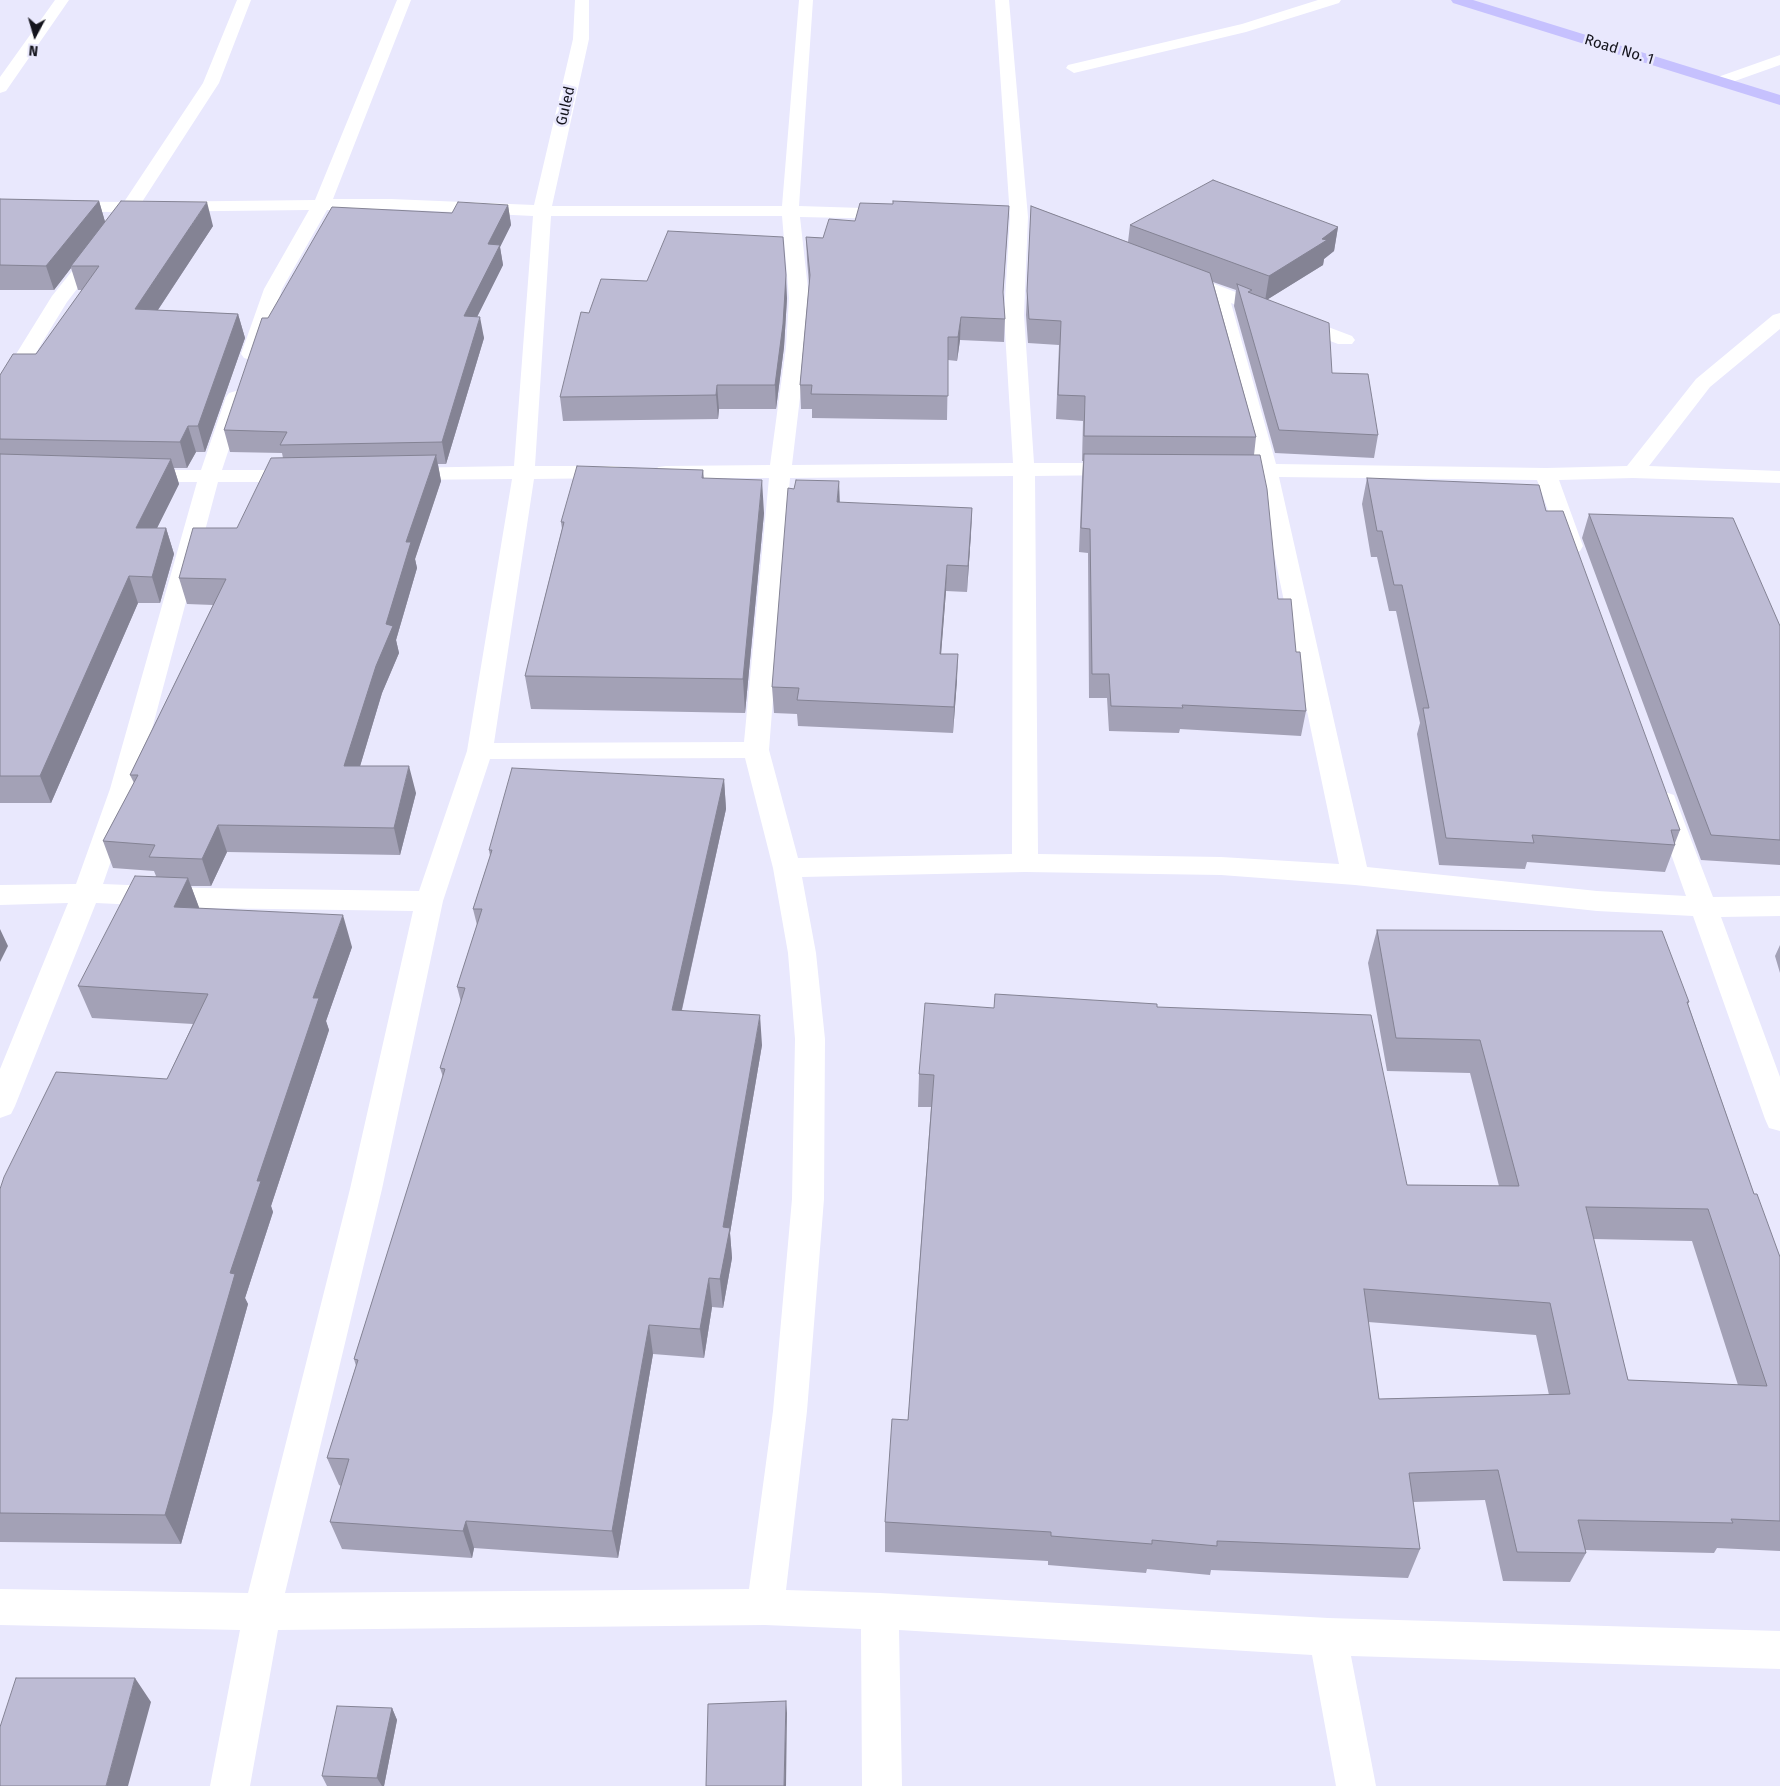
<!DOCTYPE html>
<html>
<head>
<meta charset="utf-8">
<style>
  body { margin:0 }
  #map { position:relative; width:1780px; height:1786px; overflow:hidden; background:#e9e8fd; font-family:"Fira Sans",sans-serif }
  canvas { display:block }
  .north { position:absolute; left:10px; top:10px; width:50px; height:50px; -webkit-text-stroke:4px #e9e8fd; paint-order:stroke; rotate:186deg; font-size:14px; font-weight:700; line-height:20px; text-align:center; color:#14141c }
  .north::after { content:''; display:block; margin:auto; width:18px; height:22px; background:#14141c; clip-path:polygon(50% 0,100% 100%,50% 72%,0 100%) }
</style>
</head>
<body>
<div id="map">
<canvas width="1780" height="1786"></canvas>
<div class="north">N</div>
</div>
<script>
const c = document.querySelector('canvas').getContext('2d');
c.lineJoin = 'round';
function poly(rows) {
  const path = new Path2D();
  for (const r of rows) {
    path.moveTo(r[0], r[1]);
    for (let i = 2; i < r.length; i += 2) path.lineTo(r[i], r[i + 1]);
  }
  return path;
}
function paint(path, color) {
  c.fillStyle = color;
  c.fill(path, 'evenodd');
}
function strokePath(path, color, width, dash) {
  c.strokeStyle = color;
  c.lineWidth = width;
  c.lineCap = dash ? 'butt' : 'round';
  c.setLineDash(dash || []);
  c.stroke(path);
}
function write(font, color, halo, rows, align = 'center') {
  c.font = font + ' "Fira Sans",sans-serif';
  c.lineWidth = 5;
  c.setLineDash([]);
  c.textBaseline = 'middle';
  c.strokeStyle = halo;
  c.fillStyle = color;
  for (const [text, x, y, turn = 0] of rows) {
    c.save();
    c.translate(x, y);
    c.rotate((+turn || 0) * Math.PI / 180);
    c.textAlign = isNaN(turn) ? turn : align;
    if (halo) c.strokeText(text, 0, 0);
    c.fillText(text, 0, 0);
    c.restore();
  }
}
const minor = poly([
  [55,0,69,0,6,91,0,93,0,77,55,0],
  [237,0,251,0,219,83,142,202,315,200,397,0,411,0,333,199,391,199,534,205,573,39,575,0,589,0,589,39,552,206,782,206,799,0,813,0,799,206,894,209,900,210,903,214,900,218,894,219,800,217,809,298,806,347,792,465,1013,463,1004,315,1010,217,995,0,1009,0,1028,217,1024,315,1034,463,1118,463,1126,464,1129,469,1126,474,1118,475,1035,476,1038,854,1221,857,1339,864,1258,477,1226,476,1218,475,1215,470,1218,465,1226,464,1255,464,1209,295,1174,282,1172,278,1174,274,1188,274,1352,336,1355,340,1352,344,1338,344,1231,303,1276,464,1546,468,1627,466,1696,379,1773,315,1780,313,1780,329,1710,387,1649,466,1780,471,1780,483,1633,478,1559,480,1583,546,1580,551,1572,553,1564,551,1561,546,1537,480,1279,477,1367,867,1597,891,1686,896,1652,801,1656,795,1665,792,1674,795,1713,897,1780,896,1780,916,1721,917,1780,1077,1780,1131,1769,1128,1765,1119,1693,916,1597,911,1355,885,1221,875,1025,872,802,877,816,953,825,1039,824,1199,807,1411,786,1590,880,1593,1328,1618,1780,1631,1780,1669,1351,1656,1376,1786,1336,1786,1312,1655,899,1630,902,1786,862,1786,861,1629,765,1625,278,1630,250,1786,210,1786,240,1630,0,1625,0,1589,248,1593,350,1189,413,911,202,908,96,903,15,1106,11,1114,0,1118,0,1069,68,903,0,905,0,885,76,884,110,789,197,482,139,482,131,481,128,476,131,471,139,470,201,470,226,397,229,393,236,391,243,393,246,397,222,470,298,470,306,471,309,476,306,481,298,482,218,482,136,789,103,884,202,888,419,891,467,751,512,479,401,480,393,479,390,474,393,469,401,468,514,466,533,216,391,209,327,210,282,289,261,354,258,358,251,360,244,358,241,354,264,289,309,210,135,212,128,222,122,223,116,222,113,218,117,212,0,211,0,201,124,202,203,83,237,0],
  [551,216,782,216,789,298,786,347,770,465,666,466,658,467,655,472,658,477,666,478,769,478,744,742,494,743,534,479,613,478,621,477,624,472,621,467,613,466,535,466,551,216],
  [1013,476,1012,854,798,858,769,750,790,478,1013,476],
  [745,758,773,868,788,953,795,1039,792,1199,773,1411,749,1589,285,1593,382,1189,443,901,490,759,745,758],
  [1318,0,1341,0,1339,3,1246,32,1074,73,1066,68,1068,65,1242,24,1318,0],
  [1780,55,1780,65,1721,86,1713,81,1715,78,1780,55],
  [98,244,104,246,107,250,67,302,7,400,0,402,0,380,52,296,92,246,98,244]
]);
const highway = poly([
  [1451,0,1473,0,1780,95,1780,105,1453,3,1451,0]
]);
const wall = poly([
  [0,199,99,201,105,222,213,226,158,310,238,314,245,338,205,452,196,452,187,468,174,468,179,484,157,528,166,528,174,554,160,603,138,603,51,803,0,803,0,375,36,354,82,290,78,290,71,268,54,290,0,290],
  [893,204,1009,206,1003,295,1005,319,1004,342,960,340,957,361,948,360,947,420,812,418,812,409,801,409,800,385,809,284,807,260,806,237,823,238,855,221],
  [508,205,511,225,500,247,503,265,477,317,484,338,446,464,438,464,441,481,415,559,417,568,396,640,399,653,382,693,360,766,416,793,400,855,227,852,211,886,191,886,199,908,352,947,326,1021,329,1030,271,1206,273,1212,245,1298,248,1304,181,1544,0,1542,0,1189,167,1079,193,1024,92,1018,78,986,156,876,154,871,113,868,103,841,134,783,130,775,213,605,187,604,179,578,237,528,283,458,282,453,230,452,224,430,268,318,452,213],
  [1031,206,1128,242,1130,225,1338,227,1334,251,1324,259,1323,265,1268,299,1332,373,1378,435,1374,458,1275,453,1234,306,1236,290,1213,282,1256,437,1254,455,1278,599,1296,652,1306,711,1301,736,1180,729,1179,733,1109,731,1107,698,1089,698,1088,553,1079,552,1082,477,1083,461,1082,461,1083,421,1056,419,1059,345,1028,343,1026,315],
  [787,298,784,347,776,409,719,409,718,419,563,421,560,397,589,313],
  [703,470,704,478,764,513,745,713,531,709,525,676,562,529,561,522],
  [1367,478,1546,511,1680,830,1675,843,1675,845,1665,872,1527,862,1525,869,1439,865,1417,734,1420,723,1396,611,1389,611,1377,557,1371,557,1362,504],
  [794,489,840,503,972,508,971,533,967,592,946,591,941,654,957,680,953,733,798,726,797,714,774,713,772,687],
  [1589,514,1780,626,1780,865,1701,860,1582,538],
  [724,779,726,809,682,1010,762,1045,730,1233,732,1258,723,1308,712,1307,704,1358,653,1354,618,1558,474,1548,472,1558,342,1549,330,1522,341,1486,339,1485,327,1458,356,1366,354,1359,443,1077,440,1068,461,1002,457,987,477,925,473,909,490,856,489,850],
  [1377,930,1689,1002,1688,1004,1754,1194,1780,1257,1780,1551,1717,1548,1714,1553,1585,1550,1586,1553,1570,1582,1503,1581,1485,1500,1413,1502,1420,1549,1408,1578,1211,1570,1210,1575,1147,1569,1146,1573,1048,1565,1048,1561,885,1552,885,1522,908,1420,931,1107,918,1107,919,1074,994,1008,1157,1007,1407,1185,1499,1186,1470,1073,1387,1071,1368,963],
  [1593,1239,1692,1241,1738,1385,1628,1380],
  [1368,1322,1536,1335,1549,1395,1379,1399],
  [1780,945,1780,973,1775,956],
  [392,1708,397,1720,384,1786,327,1786,322,1776]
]);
const shadedWall = poly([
  [99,201,106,225,71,266,71,268,54,290,46,266],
  [207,202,213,226,142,334,135,309],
  [508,205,511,225,500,247,503,265,467,337,464,316,488,244],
  [1338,227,1334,251,1324,259,1323,265,1265,301,1269,276],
  [786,275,787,298,784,347,776,409,775,385],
  [238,314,245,338,205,452,198,426],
  [480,317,484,338,446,464,442,442],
  [961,317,960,340,957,361,958,337],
  [717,385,719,409,718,419,716,395],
  [188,426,196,452,187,468,180,442],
  [436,455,441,481,415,559,417,568,396,640,399,653,382,693,352,793,344,766,386,624,406,542],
  [171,459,179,484,144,554,136,528],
  [762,480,764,513,745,713,743,679],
  [839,481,840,506,837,502],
  [972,508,971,533,967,592,968,566],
  [166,528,174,554,160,603,152,577],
  [947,565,946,591,939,680,940,654],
  [129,576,138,603,51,803,40,776],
  [958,654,957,680,953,733,954,707],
  [409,766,416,793,400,855,394,828],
  [724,779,726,809,675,1040,672,1010],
  [218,825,227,852,211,886,202,859],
  [188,878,200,910,174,907],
  [343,915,352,947,326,1021,329,1030,271,1206,273,1212,245,1298,248,1304,181,1544,165,1515,230,1273,257,1181,313,998],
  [0,929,8,946,0,962],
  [760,1015,762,1045,730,1233,732,1258,723,1308,720,1279,723,1227],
  [709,1278,712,1307,704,1358,700,1329],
  [649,1325,653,1354,618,1558,612,1531],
  [466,1521,474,1548,472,1558,463,1531],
  [135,1678,151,1702,128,1786,106,1786],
  [786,1701,787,1713,786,1786,784,1786],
  [392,1708,397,1720,384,1786,382,1786,377,1778]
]);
const building = poly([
  [1213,180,1338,227,1322,239,1327,240,1269,276,1130,225,1213,180],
  [0,199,99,201,46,266,0,265,0,199],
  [121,201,207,202,135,309,238,314,198,426,188,426,180,442,0,439,0,375,13,354,36,354,99,266,71,266,121,201],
  [893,201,1009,206,1003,292,1005,319,961,317,958,337,948,337,948,396,811,394,812,385,800,385,810,275,806,237,823,238,829,219,855,221,860,203,893,204,893,201],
  [458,202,508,205,488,244,500,245,464,316,480,317,442,442,280,445,287,432,224,430,262,318,268,318,332,207,452,213,458,202],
  [1031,206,1210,273,1256,437,1084,436,1085,396,1058,395,1061,321,1029,319,1027,291,1031,206],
  [668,231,783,237,786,275,783,324,775,385,717,385,716,395,560,397,581,312,589,313,601,279,647,281,668,231],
  [1237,284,1252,290,1248,292,1329,323,1332,373,1368,374,1378,435,1279,430,1237,284],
  [0,454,171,459,136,528,166,528,152,577,129,576,40,776,0,776,0,454],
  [1084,454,1260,455,1267,489,1278,599,1291,599,1296,652,1300,652,1306,711,1182,705,1183,708,1111,706,1109,674,1092,674,1090,529,1081,528,1084,454],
  [436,455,406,542,411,542,386,624,393,626,376,666,344,766,409,766,394,828,218,825,202,859,149,857,155,845,103,841,138,775,130,775,226,579,179,578,193,528,237,528,271,458,436,455],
  [577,466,703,470,702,478,762,480,743,679,525,676,564,522,561,522,577,466],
  [1367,478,1539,485,1546,511,1563,511,1680,830,1671,830,1675,845,1532,835,1534,843,1446,838,1423,708,1429,708,1402,585,1394,585,1382,531,1377,531,1367,478],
  [796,480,839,481,837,502,972,508,968,566,947,565,940,654,958,654,954,707,797,700,799,688,772,687,788,488,794,489,796,480],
  [1589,514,1733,518,1780,626,1780,840,1711,835,1589,514],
  [512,768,724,779,672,1010,760,1015,723,1227,730,1228,720,1279,709,1278,700,1329,649,1325,612,1531,466,1521,463,1531,330,1522,349,1459,327,1458,358,1360,354,1359,445,1069,440,1068,465,988,457,987,482,909,473,909,492,850,489,850,512,768],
  [135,876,188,878,174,907,343,915,313,998,319,998,257,1181,261,1181,230,1273,235,1274,165,1515,0,1513,0,1189,4,1177,56,1072,167,1079,208,994,78,986,135,876],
  [1377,930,1662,931,1689,1002,1687,1002,1754,1194,1757,1194,1780,1257,1780,1521,1731,1519,1733,1523,1578,1520,1586,1553,1517,1552,1498,1470,1409,1473,1420,1549,1217,1541,1217,1546,1152,1540,1152,1544,1051,1536,1051,1532,885,1522,892,1419,908,1420,934,1075,919,1074,925,1003,994,1008,995,994,1157,1004,1157,1007,1371,1015,1407,1185,1519,1186,1480,1040,1396,1038,1377,930],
  [1586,1207,1708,1209,1767,1386,1628,1380,1586,1207],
  [1364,1289,1550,1303,1570,1394,1379,1399,1364,1289],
  [16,1678,135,1678,106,1786,0,1786,0,1727,16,1678],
  [786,1701,784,1786,706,1786,708,1704,786,1701],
  [337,1706,392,1708,377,1778,322,1776,337,1706]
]);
const farStreetnames = [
  ["Road No. 1",1619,50,17],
  ["Guled",566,106,-77]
];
paint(minor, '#fff');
paint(highway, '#c6c1fe');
paint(wall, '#a3a1b6');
paint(shadedWall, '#848394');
paint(building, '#bdbbd4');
strokePath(building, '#848394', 1);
write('15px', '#14141c', '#e9e8fd', farStreetnames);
</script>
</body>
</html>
